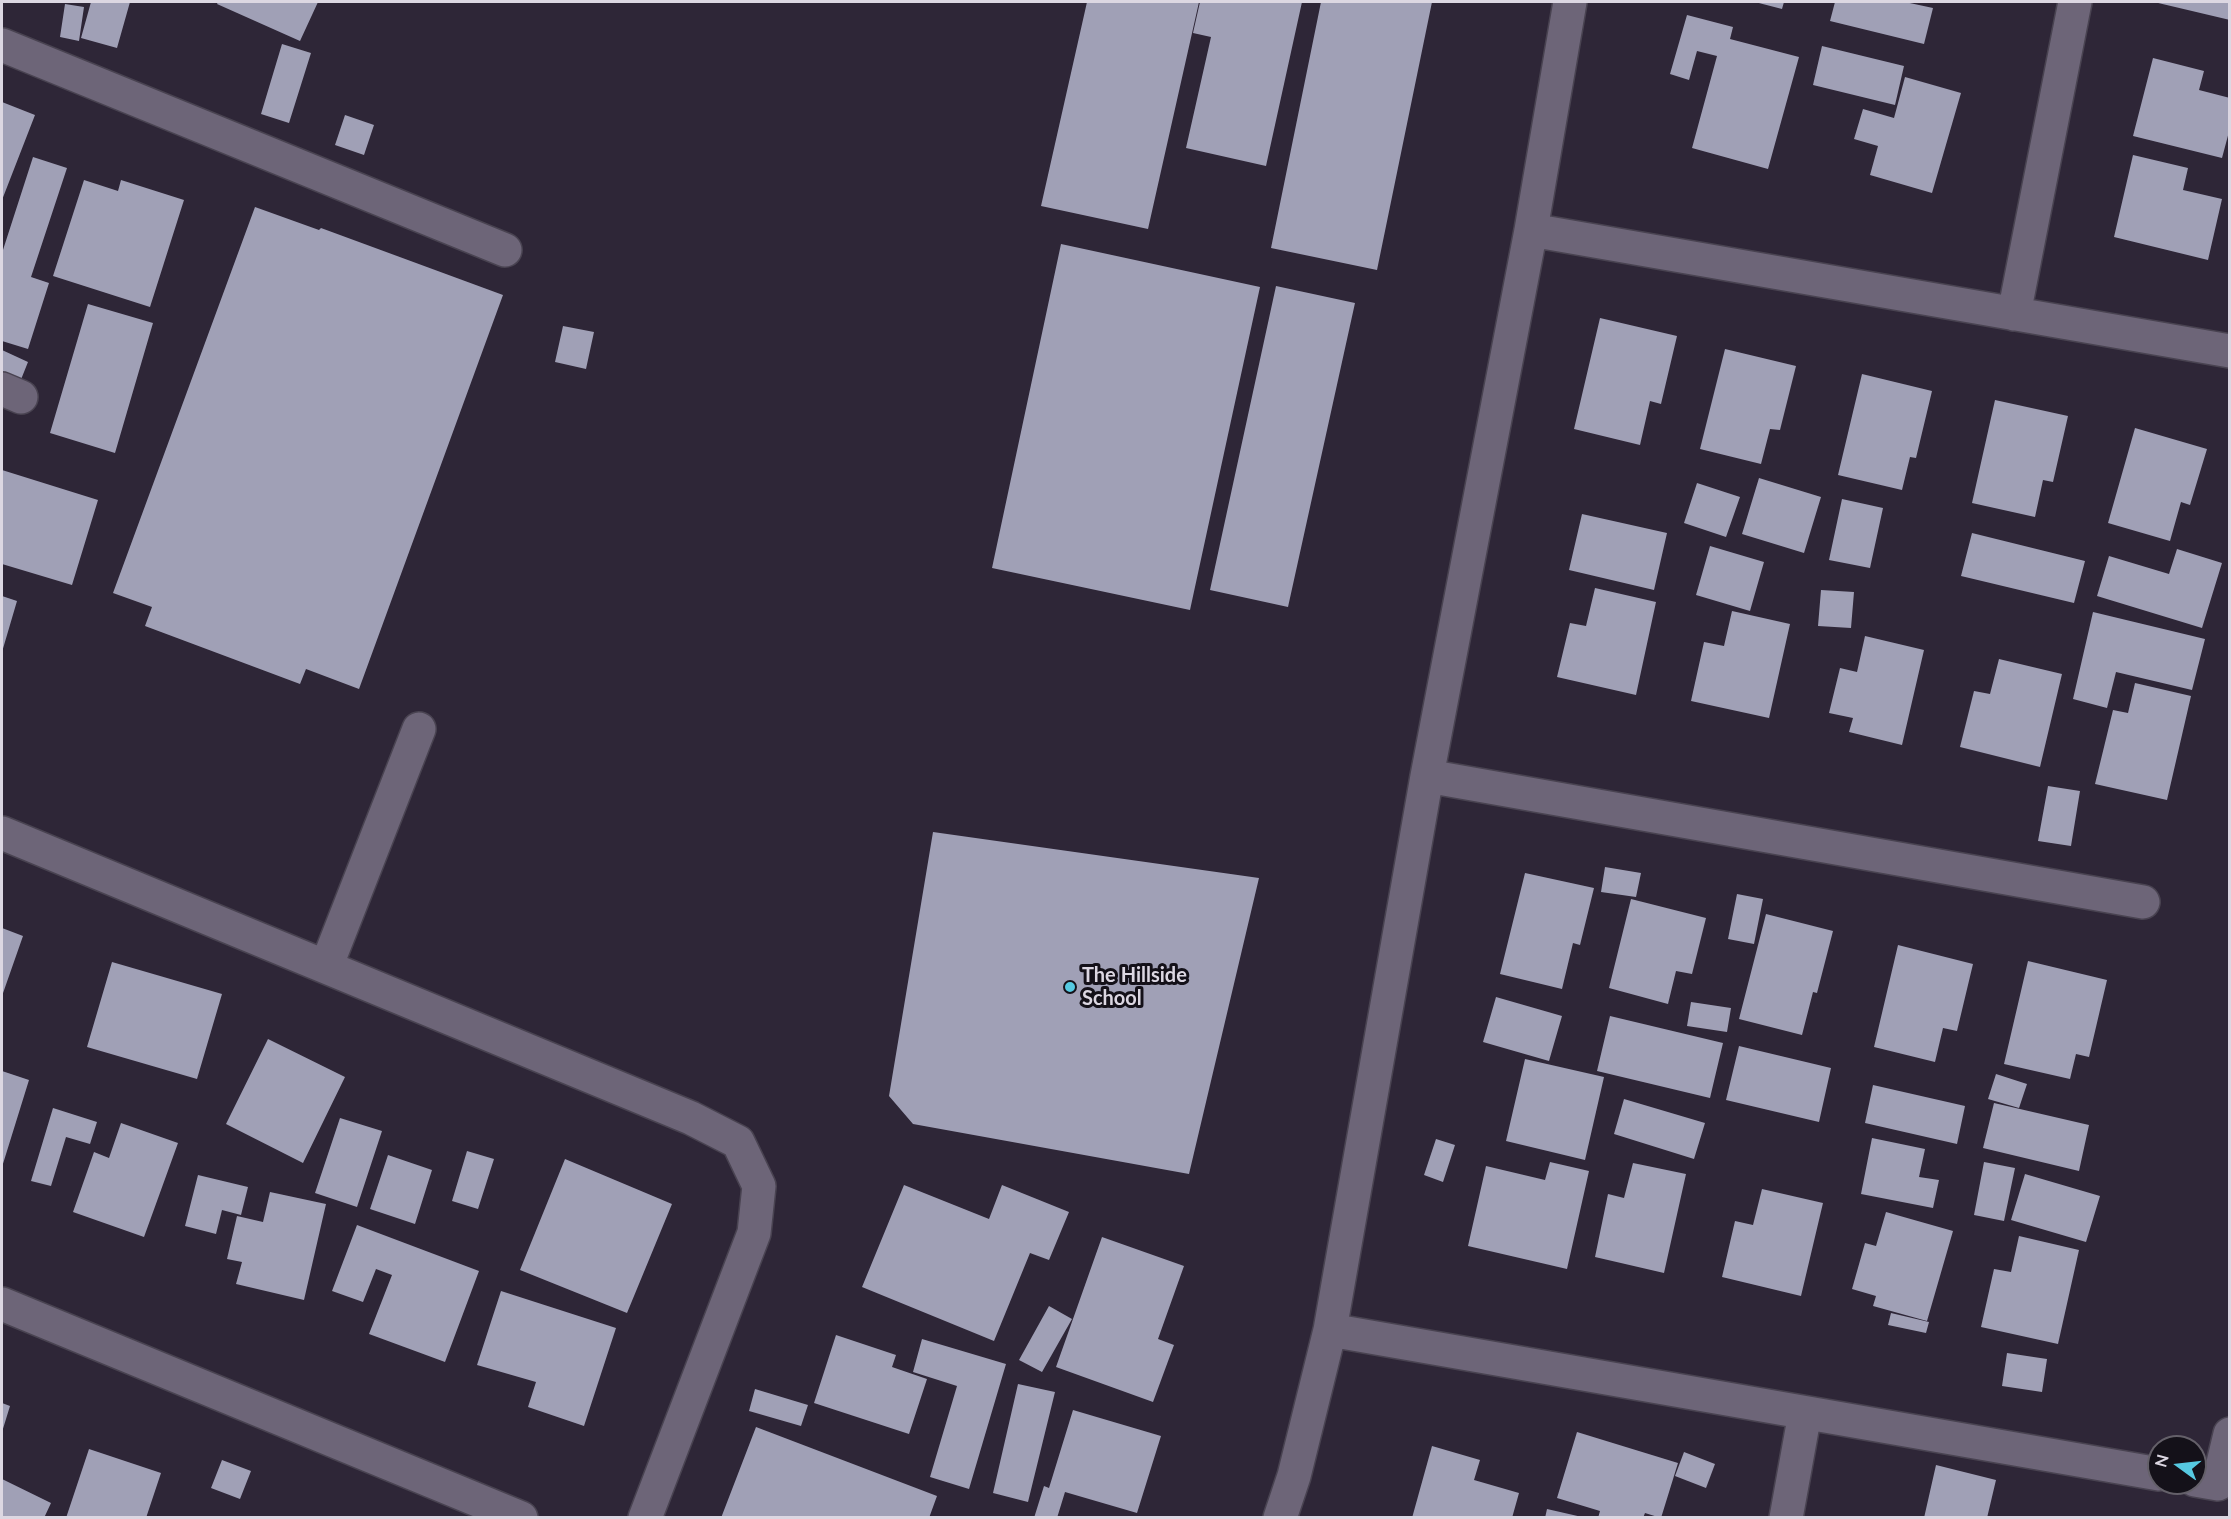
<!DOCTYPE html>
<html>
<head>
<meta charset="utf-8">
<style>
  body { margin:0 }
  #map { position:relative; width:2231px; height:1519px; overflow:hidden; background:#2e2637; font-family:Lato,sans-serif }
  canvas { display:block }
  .frame { position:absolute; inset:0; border:3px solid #dcd7e2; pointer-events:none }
  .north { position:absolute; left:2147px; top:1435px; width:60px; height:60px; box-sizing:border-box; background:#141119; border:2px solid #646069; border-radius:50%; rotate:285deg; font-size:16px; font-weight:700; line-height:24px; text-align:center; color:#dcd7e2 }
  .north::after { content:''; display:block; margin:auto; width:21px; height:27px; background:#56c9e1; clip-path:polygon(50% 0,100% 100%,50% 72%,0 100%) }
</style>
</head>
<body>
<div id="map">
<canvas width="2231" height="1519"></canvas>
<div class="frame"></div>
<div class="north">N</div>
</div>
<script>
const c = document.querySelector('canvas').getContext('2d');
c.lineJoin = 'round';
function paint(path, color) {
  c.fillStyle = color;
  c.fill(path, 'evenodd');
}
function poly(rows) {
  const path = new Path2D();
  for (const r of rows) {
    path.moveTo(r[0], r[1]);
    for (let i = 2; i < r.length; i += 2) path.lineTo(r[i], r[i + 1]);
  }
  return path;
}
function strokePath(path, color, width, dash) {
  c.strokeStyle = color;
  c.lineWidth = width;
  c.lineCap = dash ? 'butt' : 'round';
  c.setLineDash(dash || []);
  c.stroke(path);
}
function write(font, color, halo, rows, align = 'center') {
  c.font = font + ' Lato,sans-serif';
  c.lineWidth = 6;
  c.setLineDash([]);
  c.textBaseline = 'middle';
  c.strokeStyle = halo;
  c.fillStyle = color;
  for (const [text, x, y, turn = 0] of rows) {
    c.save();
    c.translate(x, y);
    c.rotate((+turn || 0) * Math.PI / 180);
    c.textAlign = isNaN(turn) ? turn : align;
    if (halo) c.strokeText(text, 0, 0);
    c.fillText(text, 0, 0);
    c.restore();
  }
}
const building = poly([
  [91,2,130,2,117,48,81,38],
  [218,2,318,2,300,41,217,4],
  [1087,2,1199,2,1148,229,1041,206],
  [1200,2,1302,2,1266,166,1186,148,1211,37,1193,33],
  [1321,2,1432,2,1377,270,1271,248],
  [1755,2,1784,2,1782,9],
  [1835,2,1905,2,1933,8,1924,44,1830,21],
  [2154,2,2230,2,2230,20],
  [65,4,84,7,79,41,60,37],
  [1687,15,1733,27,1730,39,1799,57,1768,169,1692,148,1717,56,1697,51,1689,80,1670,74],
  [282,44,311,53,289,123,261,114],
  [1822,46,1904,66,1895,105,1813,85],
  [2153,58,2204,71,2199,90,2230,98,2230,128,2222,158,2133,136],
  [1905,77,1961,93,1932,193,1870,175,1878,146,1854,139,1863,109,1894,118],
  [2,102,35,115,2,200],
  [345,115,374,125,364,155,335,145],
  [2133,155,2188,168,2183,190,2222,199,2208,260,2114,237],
  [33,157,67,168,31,277,49,283,28,349,2,341,2,253],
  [84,180,118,191,121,180,184,200,150,307,53,276],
  [255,207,319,230,321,228,503,295,359,689,306,669,300,684,145,626,152,607,113,593],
  [1061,244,1260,287,1190,610,992,568],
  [1276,286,1355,303,1288,607,1210,590],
  [88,304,153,323,115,453,50,433],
  [1600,318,1677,336,1661,404,1650,401,1640,445,1574,429],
  [563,326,594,332,586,369,555,362],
  [1725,349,1796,366,1780,430,1770,429,1761,464,1700,449],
  [2,350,28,362,18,387,2,380],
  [1862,374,1932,391,1916,458,1910,457,1902,490,1838,475],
  [1995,400,2068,416,2053,482,2043,480,2035,517,1972,503],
  [2135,428,2207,449,2190,505,2181,502,2170,541,2108,523],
  [2,470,98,500,72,585,2,564],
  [1759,478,1821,497,1804,553,1742,534],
  [1697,483,1740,497,1726,537,1684,523],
  [1842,499,1883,508,1870,568,1829,560],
  [1582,514,1667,533,1654,590,1569,570],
  [1972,533,2085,561,2074,603,1961,576],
  [1710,546,1764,562,1750,611,1696,595],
  [2177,549,2222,563,2202,628,2097,596,2109,556,2169,574],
  [1595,588,1656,602,1636,695,1557,677,1570,623,1586,626],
  [1821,590,1854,592,1851,628,1818,626],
  [2,596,17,601,2,652],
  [1732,611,1790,624,1769,718,1691,701,1704,642,1724,646],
  [2093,612,2205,639,2192,690,2116,672,2107,708,2073,699],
  [1865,636,1924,650,1902,745,1849,732,1853,718,1829,713,1840,668,1857,672],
  [1999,659,2062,674,2040,767,1960,747,1974,691,1990,694],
  [2135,683,2191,696,2167,800,2095,784,2113,710,2128,713],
  [2048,786,2080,791,2071,846,2038,841],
  [933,832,1259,878,1189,1174,913,1124,889,1096],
  [1605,867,1641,873,1636,897,1601,892],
  [1525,873,1594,888,1580,945,1573,943,1562,989,1500,974],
  [1737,894,1763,899,1754,944,1728,939],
  [1631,899,1706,918,1692,974,1676,971,1668,1004,1609,988],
  [1766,914,1833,931,1817,993,1813,992,1802,1035,1739,1019],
  [2,928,23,936,2,996],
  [1898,945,1973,964,1957,1031,1943,1028,1935,1062,1874,1047],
  [2028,961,2107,980,2089,1057,2076,1054,2070,1079,2004,1064],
  [112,962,222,994,197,1079,87,1047],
  [1496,997,1562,1016,1549,1061,1483,1042],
  [1691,1002,1731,1008,1727,1032,1687,1026],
  [1610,1016,1723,1043,1710,1098,1597,1071],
  [268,1039,345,1077,303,1163,226,1124],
  [1739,1046,1831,1068,1819,1122,1726,1100],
  [1525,1059,1604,1077,1585,1160,1506,1141],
  [2,1071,29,1080,2,1167],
  [1996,1074,2027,1084,2019,1108,1988,1099],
  [1873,1085,1965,1106,1957,1144,1865,1123],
  [1624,1099,1705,1123,1694,1159,1614,1134],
  [1994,1103,2089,1125,2079,1171,1983,1148],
  [53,1108,97,1122,90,1144,66,1137,51,1186,31,1181],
  [340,1118,382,1131,357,1207,315,1193],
  [121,1123,178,1143,144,1237,73,1212,94,1152,109,1158],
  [1872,1138,1925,1149,1919,1177,1939,1180,1933,1208,1861,1194],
  [1436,1139,1455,1145,1443,1182,1424,1175],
  [467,1151,494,1159,478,1209,452,1201],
  [388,1155,432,1170,415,1224,370,1209],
  [565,1159,672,1204,627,1313,520,1270],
  [1550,1162,1589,1171,1567,1269,1468,1246,1486,1166,1545,1180],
  [1984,1162,2015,1168,2004,1221,1974,1215],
  [1633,1163,1686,1174,1664,1273,1595,1257,1608,1194,1624,1198],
  [2025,1174,2100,1196,2086,1242,2011,1220],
  [198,1175,248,1187,241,1215,222,1210,216,1234,185,1226],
  [904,1185,989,1219,1002,1185,1069,1212,1049,1260,1030,1253,994,1341,862,1287],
  [1762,1189,1823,1203,1801,1296,1722,1277,1735,1221,1753,1225],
  [270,1192,326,1204,304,1300,236,1284,242,1262,227,1259,237,1216,263,1222],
  [1886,1212,1953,1231,1927,1321,1873,1306,1876,1296,1852,1289,1865,1243,1876,1246],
  [357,1225,479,1271,445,1362,369,1334,392,1275,376,1269,363,1302,332,1291],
  [2019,1236,2079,1250,2058,1344,1981,1327,1994,1269,2011,1272],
  [1102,1237,1184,1266,1158,1339,1174,1345,1153,1402,1056,1367],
  [501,1291,616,1328,584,1426,528,1407,536,1382,477,1365],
  [1049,1306,1072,1319,1042,1372,1019,1360],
  [1891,1313,1929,1322,1926,1333,1888,1325],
  [836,1335,896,1355,892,1367,927,1379,909,1434,814,1403],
  [922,1339,1006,1364,969,1489,930,1477,957,1386,913,1372],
  [2007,1353,2047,1359,2042,1392,2002,1386],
  [1018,1384,1055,1392,1028,1502,993,1493],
  [755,1389,808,1405,801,1426,749,1411],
  [2,1403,10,1406,2,1432],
  [1073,1410,1161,1436,1137,1513,1065,1492,1057,1518,1034,1518,1044,1486,1049,1488],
  [756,1427,937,1496,929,1518,721,1518],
  [1577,1432,1678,1463,1661,1518,1645,1513,1643,1518,1598,1518,1600,1511,1557,1498],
  [1432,1446,1480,1460,1474,1480,1519,1493,1512,1518,1412,1518],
  [89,1449,161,1473,146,1518,66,1518],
  [1684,1452,1715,1464,1706,1488,1675,1476],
  [222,1460,251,1471,240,1499,211,1488],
  [1936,1465,1996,1480,1987,1518,1924,1518],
  [2,1479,51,1503,44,1518,2,1518],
  [1547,1509,1582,1517,1582,1518,1545,1518]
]);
const minor = poly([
  [2,45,505,250],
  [1531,230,2230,351],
  [2014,314,2075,2],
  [2,389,21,397],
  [1427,776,2143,902],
  [2,833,691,1118,738,1142,759,1186,754,1233,645,1518],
  [326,967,419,729],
  [2,1304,521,1518],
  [1330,1330,2159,1474],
  [2195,1480,2218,1484,2230,1434],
  [1280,1518,1294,1476,1330,1330,1427,776,1531,230,1570,2],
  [1786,1518,1805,1413]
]);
const markers = [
  [1070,987,6,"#56c9e1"]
];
const poiNames = [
  ["The Hillside",1082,976],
  ["School",1082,999]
];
paint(building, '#a0a0b6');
strokePath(minor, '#494351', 36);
strokePath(minor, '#6d6578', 33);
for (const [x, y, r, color] of markers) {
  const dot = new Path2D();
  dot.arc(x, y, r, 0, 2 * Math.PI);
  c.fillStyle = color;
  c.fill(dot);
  strokePath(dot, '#141119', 2);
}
write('bold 20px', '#dcd7e2', '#141119', poiNames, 'left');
</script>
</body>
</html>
